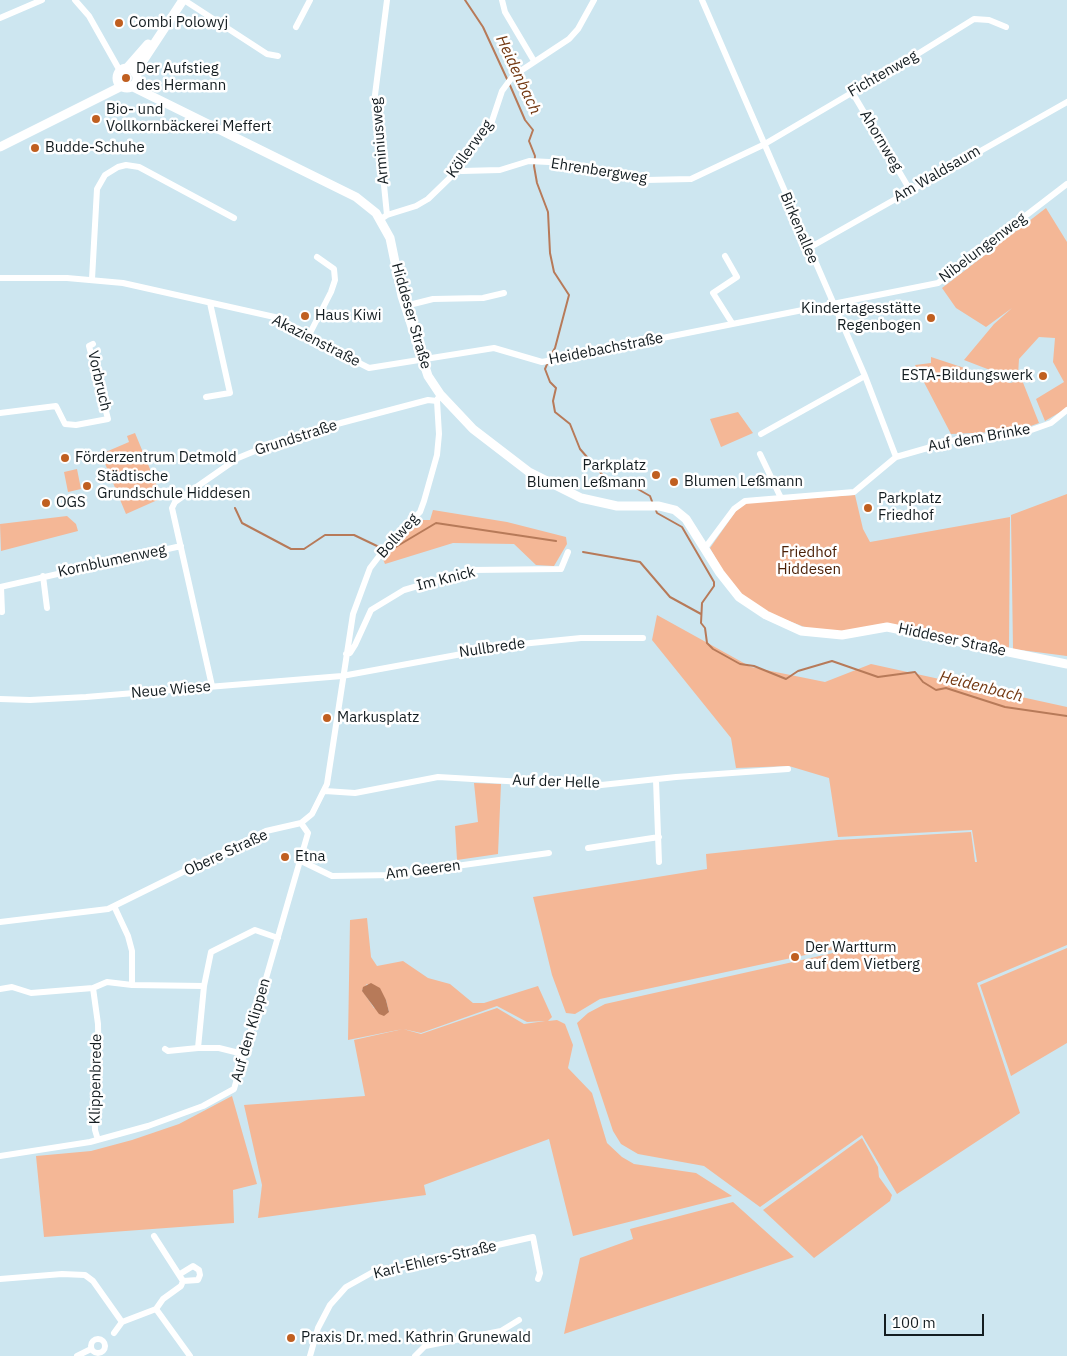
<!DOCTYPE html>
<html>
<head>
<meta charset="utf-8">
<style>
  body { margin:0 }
  #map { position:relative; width:1067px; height:1356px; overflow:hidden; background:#cde6f0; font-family:"IBM Plex Sans",sans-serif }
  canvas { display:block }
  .scale { position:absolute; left:884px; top:1314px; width:100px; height:22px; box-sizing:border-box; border:2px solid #141d21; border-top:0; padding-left:6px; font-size:15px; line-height:18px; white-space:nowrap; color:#141d21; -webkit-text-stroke:4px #fff; paint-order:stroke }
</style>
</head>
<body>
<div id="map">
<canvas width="1067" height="1356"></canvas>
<div class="scale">100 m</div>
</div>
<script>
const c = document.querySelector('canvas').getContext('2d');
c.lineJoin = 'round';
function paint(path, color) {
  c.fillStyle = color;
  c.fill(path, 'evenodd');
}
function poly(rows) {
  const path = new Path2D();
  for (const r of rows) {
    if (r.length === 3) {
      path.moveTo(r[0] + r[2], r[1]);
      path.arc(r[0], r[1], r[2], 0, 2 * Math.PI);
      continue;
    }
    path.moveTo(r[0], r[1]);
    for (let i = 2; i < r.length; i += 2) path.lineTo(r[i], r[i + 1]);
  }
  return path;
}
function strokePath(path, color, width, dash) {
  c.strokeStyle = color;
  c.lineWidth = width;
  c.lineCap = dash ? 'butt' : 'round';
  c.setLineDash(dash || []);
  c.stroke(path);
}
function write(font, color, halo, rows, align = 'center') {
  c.font = font + ' "IBM Plex Sans",sans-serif';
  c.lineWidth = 5;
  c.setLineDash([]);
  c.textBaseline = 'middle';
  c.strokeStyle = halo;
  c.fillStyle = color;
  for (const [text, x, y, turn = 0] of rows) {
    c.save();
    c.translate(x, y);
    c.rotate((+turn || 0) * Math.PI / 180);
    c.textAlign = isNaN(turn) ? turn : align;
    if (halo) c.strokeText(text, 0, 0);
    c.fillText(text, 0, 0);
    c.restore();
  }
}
const green = poly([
  [1046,208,1067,242,1067,408,1045,421,1036,399,1064,382,1053,362,1055,338,1039,337,1019,359,1018,375,990,370,964,360,994,324,1012,308,986,327,956,308,942,288],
  [931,357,1010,383,1022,380,1039,423,1017,431,951,434,915,365,931,363],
  [738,412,753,433,721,447,710,419],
  [135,433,162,498,126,514,101,454,129,442,127,436],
  [77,469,81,489,68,492,64,472],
  [1067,494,1067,656,1013,649,1011,515],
  [855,495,863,529,870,542,1010,517,1009,648,886,625,841,632,815,631,781,618,751,604,730,584,710,548,736,511,748,502],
  [433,510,507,522,566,537,567,544,554,566,536,565,514,544,453,543,385,564,382,557,389,550,418,520,430,520],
  [67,516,76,524,78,531,1,551,0,524],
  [657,615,751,667,825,682,871,664,1067,707,1067,945,977,983,1020,1113,897,1194,862,1135,760,1207,704,1166,638,1154,621,1144,613,1131,577,1023,588,1013,605,1004,842,951,841,949,824,951,600,999,575,1014,566,1013,552,975,533,897,707,869,706,854,837,840,971,832,975,862,977,862,972,830,838,837,829,778,789,766,736,768,731,738,652,640],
  [474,783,501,784,498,854,457,860,455,826,478,822],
  [367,918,371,957,377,966,403,961,428,978,450,984,473,1003,484,1003,538,986,552,1017,548,1021,557,1020,565,1024,573,1045,568,1068,592,1093,607,1143,622,1157,634,1164,696,1173,732,1196,573,1236,549,1139,424,1185,426,1195,258,1218,262,1185,244,1105,365,1096,354,1040,403,1029,421,1034,497,1008,524,1024,545,1021,527,1022,497,1006,421,1033,403,1029,348,1040,350,920],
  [367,984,386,1000,389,1012,374,1008,362,990],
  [1067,948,1067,1043,1011,1076,980,985],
  [232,1096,257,1184,233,1190,234,1223,44,1237,36,1156,91,1151,132,1140,179,1124],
  [862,1138,878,1167,879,1177,892,1195,890,1201,814,1258,763,1210],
  [733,1202,794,1257,564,1334,580,1258,633,1239,630,1229]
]);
const water = poly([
  [371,983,380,988,386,1000,389,1012,384,1016,379,1014,362,991,363,987]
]);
const stream = poly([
  [465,0,483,27,507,79],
  [509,83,525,120,533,130,529,141,535,156,534,166,537,183,548,212,550,253,554,272,569,295,555,348,549,358],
  [548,362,545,369,550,382,556,388,553,401,555,412,570,424,580,449,614,488,636,488,650,496,653,504],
  [235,508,242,523,291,549,304,549,325,535,354,535,377,546,384,547],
  [655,508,657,513,682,527,714,582,714,586,702,603,701,623,705,628,707,643,713,649,740,664,754,666,786,679,798,671,832,661,878,677,915,672,923,682,936,690,946,688,1005,707,1067,716],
  [389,548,394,548,436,523,556,541],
  [583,552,640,562,670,597,701,614]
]);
const minor = poly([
  [75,0,89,16,120,71],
  [184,0,267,54,278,56],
  [502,0,505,12,534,61],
  [702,0,865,376,896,457],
  [0,18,42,0],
  [296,27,310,0],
  [852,92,910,190],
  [459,169,462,171,500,170,529,161,569,163,646,180,691,179,763,145,916,55,974,19,989,20,1006,27],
  [387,215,375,95,387,0],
  [381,219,387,215,416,206,428,199,459,169,492,121,502,91,513,76,569,39,578,29,594,0],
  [809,248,1067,102],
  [725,256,737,277,713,293,732,323],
  [0,278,67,278,123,283,279,318,308,337,369,368,494,348,542,362,938,283,1067,184],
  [92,279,97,189,105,175,118,167,126,165,139,167,234,218],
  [405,306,433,299,483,298,504,293],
  [308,337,331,292,335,280,334,269,317,257],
  [206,397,230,393,210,303],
  [0,413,56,406,65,424,76,425,108,419,89,346,93,344],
  [761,434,865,376],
  [760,454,780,496],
  [705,548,734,509,745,501,854,492,896,457,959,439,1020,434,1051,423,1067,410],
  [43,576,47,608],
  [0,587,181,546],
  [1,587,2,612],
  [346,654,350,653,355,645,371,610,404,590,472,570,561,569,568,552],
  [212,686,172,508,175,502,238,458,267,446,337,424,428,400,437,401],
  [0,699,30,700,86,697,342,676,511,645,581,638,643,638],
  [656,780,659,862],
  [325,791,355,793,438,777,592,786,676,777,788,769],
  [588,848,659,837],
  [299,860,332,876,392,875,549,853],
  [0,922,108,909,266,831,301,823,312,814,327,784,353,614,370,568,390,542,420,512,424,501,437,455,439,434,437,401,440,394],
  [132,985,204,986],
  [93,988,98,1024,99,1082,94,1097,95,1130,98,1140],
  [0,989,12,987,31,993,93,988,107,982,132,985,132,951,128,936,114,906],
  [165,1049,168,1051,198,1048],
  [243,1054,219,1048,198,1048,204,986,211,952,255,930,278,938],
  [0,1156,90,1142,148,1126,203,1106,234,1089,308,833,301,823],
  [154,1236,183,1281],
  [180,1274,193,1266,199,1270,200,1275,198,1280,183,1281],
  [0,1279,62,1274,85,1275,93,1281,122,1322],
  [156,1309,190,1356],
  [114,1333,122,1322,156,1309,163,1299,181,1286,183,1281],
  [98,1346,7],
  [77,1356,91,1349],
  [310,1356,318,1328,330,1305,346,1287,373,1272,449,1259,462,1253,533,1237,540,1273,538,1279],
  [415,1356,425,1346,501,1331,519,1320]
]);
const major = poly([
  [127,68,148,44],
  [127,78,10],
  [135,73,183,0],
  [131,86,356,197,376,213,390,238,402,296,428,376,440,394,473,429,529,472,581,498,617,506,659,506,675,510,686,519,720,573,739,597,766,615,801,631,842,635,887,627,1067,664],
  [0,147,122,86]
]);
const markers = [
  [119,23,5,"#c05f20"],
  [126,78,5,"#c05f20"],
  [96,119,5,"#c05f20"],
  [35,148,5,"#c05f20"],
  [305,316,5,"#c05f20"],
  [931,318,5,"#c05f20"],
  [1043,376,5,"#c05f20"],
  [65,458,5,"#c05f20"],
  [656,475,5,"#c05f20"],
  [674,482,5,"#c05f20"],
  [87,486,5,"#c05f20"],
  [46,503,5,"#c05f20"],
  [868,508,5,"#c05f20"],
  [327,718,5,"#c05f20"],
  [285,857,5,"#c05f20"],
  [795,957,5,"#c05f20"],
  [291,1338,5,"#c05f20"]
];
const poiNames = [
  ["Combi Polowyj",129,23],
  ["Der Aufstieg",136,69],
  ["des Hermann",136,86],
  ["Bio- und",106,110],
  ["Vollkornbäckerei Meffert",106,127],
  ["Budde-Schuhe",45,148],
  ["Kindertagesstätte",921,309,"right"],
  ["Regenbogen",921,326,"right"],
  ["Haus Kiwi",315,316],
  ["ESTA-Bildungswerk",1033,376,"right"],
  ["Förderzentrum Detmold",75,458],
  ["Parkplatz",646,466,"right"],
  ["Blumen Leßmann",646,483,"right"],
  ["Städtische",97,477],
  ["Grundschule Hiddesen",97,494],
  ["Blumen Leßmann",684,482],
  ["Parkplatz",878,499],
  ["Friedhof",878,516],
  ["OGS",56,503],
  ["Markusplatz",337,718],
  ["Etna",295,857],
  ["Der Wartturm",805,948],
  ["auf dem Vietberg",805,965],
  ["Praxis Dr. med. Kathrin Grunewald",301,1338]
];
const streetNames = [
  ["Fichtenweg",883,74,-30],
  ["Arminiusweg",380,141,-95],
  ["Ahornweg",881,141,59],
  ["Köllerweg",470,149,-54],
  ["Ehrenbergweg",599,171,9],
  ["Am Waldsaum",937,174,-30],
  ["Birkenallee",799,228,67],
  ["Nibelungenweg",983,248,-37],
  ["Hiddeser Straße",411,316,74],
  ["Akazienstraße",316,341,27],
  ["Heidebachstraße",606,349,-11],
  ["Vorbruch",99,381,77],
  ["Grundstraße",296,438,-18],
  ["Auf dem Brinke",979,438,-10],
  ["Bollweg",398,536,-48],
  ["Kornblumenweg",112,561,-12],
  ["Im Knick",446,579,-14],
  ["Hiddeser Straße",952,640,12],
  ["Nullbrede",492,648,-8],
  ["Neue Wiese",171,690,-5],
  ["Auf der Helle",556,782,2],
  ["Obere Straße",226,853,-25],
  ["Am Geeren",423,870,-7],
  ["Auf den Klippen",251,1030,-74],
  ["Klippenbrede",96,1079,-89],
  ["Karl-Ehlers-Straße",435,1260,-13]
];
const parkNames = [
  ["Friedhof",809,553],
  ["Hiddesen",809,570]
];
const waterNames = [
  ["Heidenbach",518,75,65],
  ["Heidenbach",981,687,14]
];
paint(green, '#f4b796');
paint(water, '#b77a59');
strokePath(stream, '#b77a59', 2);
strokePath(minor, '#fff', 6);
strokePath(major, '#fff', 9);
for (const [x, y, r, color] of markers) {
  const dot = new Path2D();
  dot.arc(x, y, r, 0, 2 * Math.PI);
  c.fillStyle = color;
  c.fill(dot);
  strokePath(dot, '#fff', 2);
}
write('15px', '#141d21', '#fff', poiNames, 'left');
write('15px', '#141d21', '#fff', streetNames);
write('15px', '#4b2107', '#fff', parkNames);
write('italic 16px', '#733812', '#fff', waterNames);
</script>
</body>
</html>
